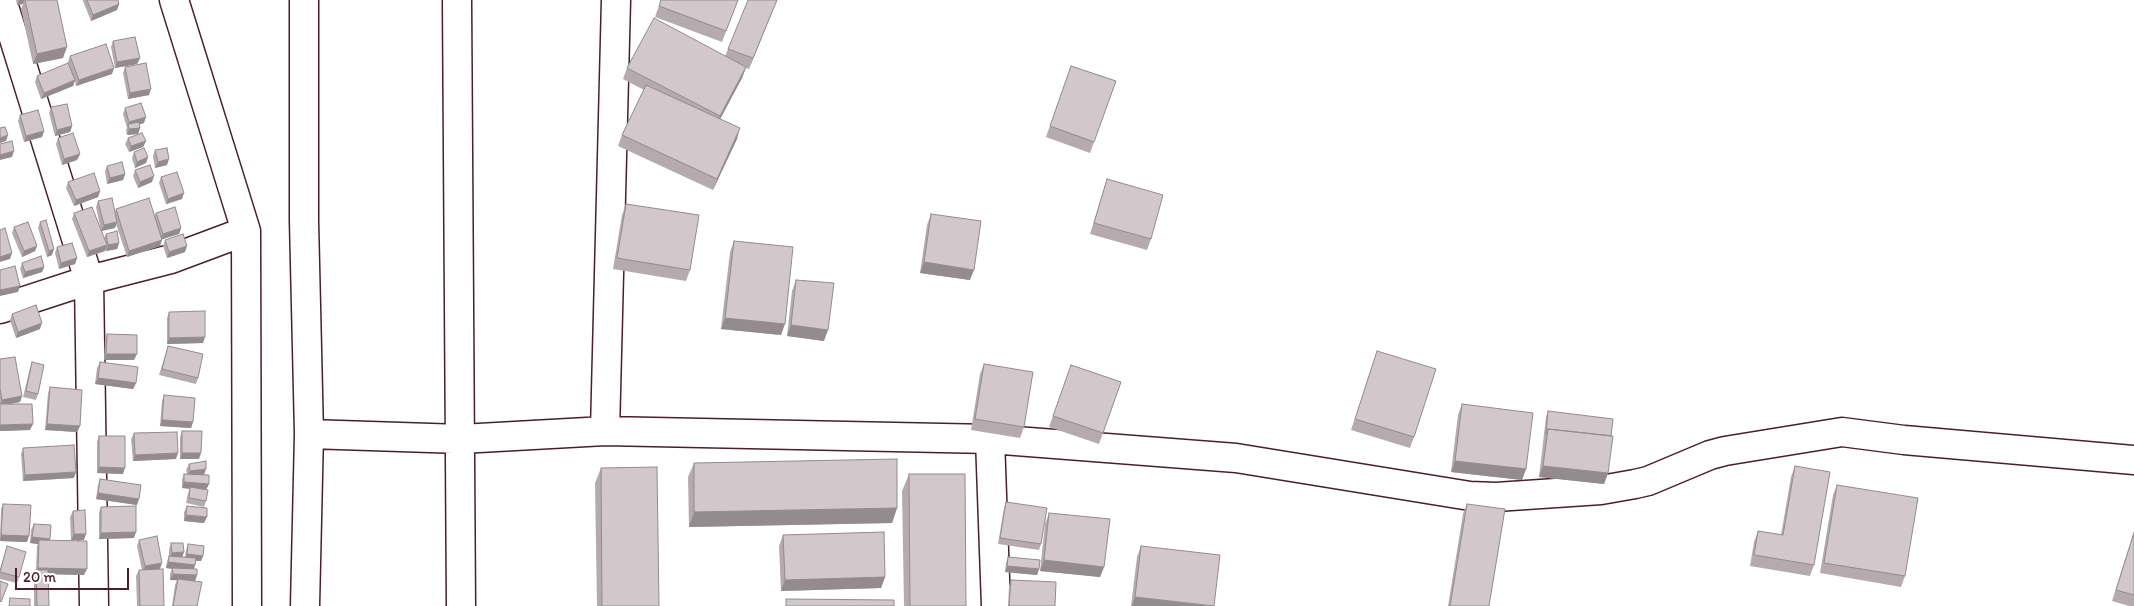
<!DOCTYPE html>
<html>
<head>
<meta charset="utf-8">
<style>
  body { margin:0 }
  #map { position:relative; width:2134px; height:606px; overflow:hidden; background:#fff; font-family:Itim,sans-serif }
  canvas { display:block }
  .scale { position:absolute; left:15px; top:568px; width:114px; height:22px; box-sizing:border-box; border:2px solid #4a1f2b; border-top:0; padding-left:6px; font-size:15px; line-height:18px; white-space:nowrap; color:#4a1f2b; -webkit-text-stroke:4px #fff; paint-order:stroke }
</style>
</head>
<body>
<div id="map">
<canvas width="2134" height="606"></canvas>
<div class="scale">20 m</div>
</div>
<script>
const c = document.querySelector('canvas').getContext('2d');
c.lineJoin = 'round';
function poly(rows) {
  const path = new Path2D();
  for (const r of rows) {
    path.moveTo(r[0], r[1]);
    for (let i = 2; i < r.length; i += 2) path.lineTo(r[i], r[i + 1]);
  }
  return path;
}
function strokePath(path, color, width, dash) {
  c.strokeStyle = color;
  c.lineWidth = width;
  c.lineCap = dash ? 'butt' : 'round';
  c.setLineDash(dash || []);
  c.stroke(path);
}
function paint(path, color) {
  c.fillStyle = color;
  c.fill(path, 'evenodd');
}
const street = poly([
  [2,0,89,280,94,606],
  [174,0,246,231,247,606],
  [304,0,304,221,309,434,305,606],
  [457,0,461,606],
  [0,309,89,280,171,259,246,231],
  [605,431,616,0],
  [309,434,461,439,605,431,990,439,1236,458,1470,496,1496,497,1601,490,1635,484,1648,481,1710,455,1725,451,1842,432,1904,440,2134,460],
  [990,439,996,606]
]);
const wall = poly([
  [16,0,57,0,63,58,33,64,21,9,23,4,17,5],
  [83,0,118,0,119,4,117,10,91,21,83,1],
  [661,0,738,0,722,42,655,17],
  [777,0,749,69,746,68,742,78,720,119,737,139,713,190,618,146,622,135,644,90,623,79,627,68,725,56,728,49],
  [113,41,140,58,137,64,115,68,111,47],
  [70,56,112,74,76,86,75,81,73,86,41,99,35,82,37,76,73,77,68,62],
  [1071,66,1116,81,1090,153,1046,137],
  [125,67,149,95,128,99,123,73],
  [51,107,72,126,70,132,55,136,49,113],
  [125,108,144,123,140,124,140,128,138,134,127,135,126,130,127,128,123,114],
  [20,115,44,131,42,137,24,142,18,121],
  [58,138,80,154,77,160,62,165,56,144],
  [128,138,146,141,143,147,129,152,125,144],
  [155,150,167,165,155,168,153,156],
  [134,152,148,157,146,163,135,168,132,158],
  [107,166,125,174,123,180,107,184,105,171],
  [135,170,152,182,138,188,133,176],
  [161,177,182,199,166,204,159,183],
  [1107,179,1151,239,1147,250,1090,234],
  [68,182,100,191,98,197,74,206,66,188],
  [98,201,115,212,116,209,154,217,156,213,181,228,179,234,162,239,160,246,127,257,116,224,115,228,102,231,104,238,106,234,119,243,117,249,106,251,106,249,105,251,87,257,72,219,74,213,101,230,96,207],
  [626,204,690,270,686,281,613,269,622,215],
  [931,214,970,280,920,273,927,225],
  [40,222,52,255,47,257,38,228],
  [14,227,37,246,35,251,22,257,12,233],
  [165,240,185,252,167,258,163,246],
  [734,241,781,335,721,329,730,252],
  [57,247,77,258,75,264,59,269,55,253],
  [22,263,44,267,42,272,23,278,20,269],
  [796,280,824,341,787,336,792,291],
  [169,312,203,343,167,344,167,318],
  [12,314,40,329,16,338,10,320],
  [107,334,134,360,104,360,105,340],
  [168,346,198,378,196,384,159,375],
  [1377,351,1414,437,1410,448,1351,430],
  [0,359,22,396,20,402,9,404,30,430,0,431],
  [32,362,38,394,36,400,23,397,30,368],
  [100,362,136,383,133,389,95,384,97,368],
  [984,364,1024,427,1020,438,971,430,980,374],
  [1071,365,1121,382,1099,444,1049,427],
  [50,387,80,426,77,432,45,430,48,393],
  [164,395,193,422,191,428,160,426,162,401],
  [1462,404,1526,469,1522,480,1451,472,1458,415],
  [1548,411,1608,473,1604,484,1539,477,1546,417],
  [182,431,199,459,180,459,180,437],
  [134,433,176,459,133,461,131,439],
  [99,436,123,474,97,473,97,442],
  [23,448,74,478,23,481,21,454],
  [694,463,897,508,892,523,689,527,688,477],
  [189,464,204,475,202,475,206,490,206,501,204,507,186,503,188,493,190,489,182,488,182,480,184,474,187,474,186,470],
  [1795,466,1814,565,1810,576,1750,566,1754,542,1758,531,1781,535,1791,477],
  [601,468,659,606,597,606,595,483],
  [909,474,966,606,904,606,902,491],
  [100,479,137,505,96,499,98,485],
  [1837,485,1905,576,1901,587,1820,573,1833,495],
  [1006,502,1041,544,1039,550,998,544,1004,508],
  [3,504,27,542,0,541,1,509],
  [1467,504,1489,606,1448,606,1463,514],
  [187,506,204,523,184,521,184,512],
  [101,507,134,538,99,539,99,513],
  [73,511,84,540,71,540,70,517],
  [1049,513,1104,567,1100,577,1040,571,1045,524],
  [34,524,49,541,84,575,48,574,49,606,34,606,34,576,36,570,37,546,38,544,30,543,31,530],
  [2134,531,2134,606,2129,606,2112,601],
  [783,535,885,577,881,588,781,591,779,546],
  [139,540,160,569,164,606,137,606,136,576,139,570,142,570,137,546],
  [171,543,182,557,185,557,186,550,188,544,203,556,201,561,196,561,194,569,197,575,195,581,197,606,172,606,175,585,177,580,170,580,170,574,172,569,166,568,167,562,169,556,169,549],
  [7,546,19,577,17,583,0,579,0,569],
  [1141,546,1214,606,1131,606,1137,557],
  [1008,557,1039,569,1037,575,1005,572,1006,563],
  [1011,580,1055,606,1008,606,1009,586]
]);
const shadedWall = poly([
  [19,0,24,0,23,4,17,5],
  [777,0,749,69,753,58],
  [119,4,117,10,91,21,93,15],
  [67,47,63,58,33,64,37,54],
  [140,58,137,64,115,68,117,62],
  [746,67,742,78,716,127,720,116],
  [114,68,112,74,76,86,79,80],
  [75,80,73,86,41,99,44,93],
  [151,89,149,95,128,99,130,93],
  [146,117,144,123,129,128,128,125,129,122],
  [72,126,70,132,55,136,57,130],
  [140,128,138,134,127,135,129,129],
  [740,128,737,139,713,190,717,179],
  [44,131,42,137,24,142,26,136],
  [8,135,6,141,0,143,0,138],
  [146,141,143,147,129,152,131,146],
  [14,151,12,157,0,160,0,155],
  [80,154,77,160,62,165,64,159],
  [148,157,146,163,135,168,137,162],
  [169,159,167,165,155,168,158,162],
  [125,174,123,180,107,184,110,178],
  [154,176,152,182,138,188,140,182],
  [100,191,98,197,74,206,76,200],
  [184,193,182,199,166,204,168,199],
  [117,222,115,228,101,231,104,225],
  [181,228,179,234,160,240,163,234],
  [162,240,160,246,127,257,129,251],
  [119,243,117,249,106,251,108,245],
  [107,245,105,251,87,257,89,251],
  [37,246,35,251,22,257,24,251],
  [187,246,185,252,167,258,169,252],
  [54,249,52,255,47,257,49,251],
  [12,253,10,259,0,262,0,257],
  [77,258,75,264,59,269,61,263],
  [924,262,974,270,970,280,920,273],
  [44,267,42,272,23,278,25,272],
  [20,286,18,292,0,296,0,290],
  [725,318,785,324,781,335,721,329],
  [42,323,40,329,16,338,18,332],
  [791,325,828,330,824,341,787,336],
  [205,337,203,343,167,344,169,338],
  [106,354,137,354,134,360,104,360],
  [98,378,136,383,133,389,95,384],
  [22,396,20,402,0,406,2,400],
  [162,420,193,422,191,428,160,426],
  [33,424,30,430,0,431,0,425],
  [47,424,80,426,77,432,45,430],
  [178,453,176,459,133,461,135,455],
  [182,453,201,453,199,459,180,459],
  [1455,461,1526,469,1522,480,1451,472],
  [1543,466,1608,473,1604,484,1539,477],
  [99,467,125,468,123,474,97,473],
  [206,469,204,475,187,477,190,471],
  [76,472,74,478,23,481,25,475],
  [184,482,209,484,206,490,182,488],
  [98,493,139,499,137,505,96,499],
  [897,508,892,523,689,527,694,512],
  [186,515,207,517,204,523,184,521],
  [136,532,134,538,99,539,101,533],
  [74,534,86,534,84,540,71,540],
  [1,535,29,536,27,542,0,541],
  [32,537,50,539,48,544,39,540,38,544,30,543],
  [184,552,182,558,169,559,172,553],
  [187,554,203,556,201,561,185,560],
  [1044,560,1104,567,1100,577,1040,571],
  [168,562,195,565,193,571,166,568],
  [162,563,160,569,143,572,145,566],
  [1007,566,1039,569,1037,575,1005,572],
  [38,568,87,569,84,575,36,574],
  [173,574,197,575,195,581,170,580],
  [885,577,881,588,781,591,785,580],
  [1135,597,1209,606,1132,606]
]);
const building = poly([
  [25,0,57,0,67,47,37,54,25,0],
  [87,0,118,0,119,4,93,15,87,0],
  [661,0,738,0,726,31,659,6,661,0],
  [748,0,777,0,753,58,728,49,748,0],
  [654,18,746,67,720,116,627,68,654,18],
  [135,37,140,58,117,62,113,41,135,37],
  [106,44,114,68,79,80,70,56,106,44],
  [68,63,75,80,44,93,37,76,68,63],
  [146,63,151,89,130,93,125,67,146,63],
  [1071,66,1116,81,1094,142,1050,126,1071,66],
  [646,85,740,128,717,179,622,135,646,85],
  [141,103,146,117,129,122,125,108,141,103],
  [67,104,72,126,57,130,51,107,67,104],
  [38,110,44,131,26,136,20,115,38,110],
  [139,122,140,128,129,129,128,124,139,122],
  [5,127,8,135,0,138,0,128,5,127],
  [73,133,80,154,64,159,58,138,73,133],
  [142,133,146,141,131,146,128,138,142,133],
  [12,141,14,151,0,155,0,144,12,141],
  [144,148,148,157,137,162,134,152,144,148],
  [167,148,169,159,158,162,155,150,167,148],
  [122,162,125,174,110,178,107,166,122,162],
  [150,165,154,176,140,182,135,170,150,165],
  [177,172,184,193,168,199,161,177,177,172],
  [94,173,100,191,76,200,68,182,94,173],
  [1107,179,1163,195,1151,239,1094,223,1107,179],
  [112,198,117,222,104,225,98,201,112,198],
  [149,198,162,240,129,251,116,209,149,198],
  [626,204,699,215,690,270,617,258,626,204],
  [92,207,107,245,89,251,74,213,92,207],
  [175,207,181,228,163,234,156,213,175,207],
  [931,214,981,221,974,270,924,262,931,214],
  [46,220,54,249,49,251,40,222,46,220],
  [28,222,37,246,24,251,14,227,28,222],
  [5,228,12,253,0,257,0,230,5,228],
  [117,231,119,243,108,245,106,234,117,231],
  [183,234,187,246,169,252,165,240,183,234],
  [734,241,793,247,785,324,725,318,734,241],
  [72,243,77,258,61,263,57,247,72,243],
  [41,256,44,267,25,272,22,263,41,256],
  [15,266,20,286,0,290,0,270,15,266],
  [796,280,834,283,828,330,791,325,796,280],
  [36,305,42,323,18,332,12,314,36,305],
  [205,311,205,337,169,338,169,312,205,311],
  [107,334,137,335,137,354,106,354,107,334],
  [168,346,203,354,198,378,162,369,168,346],
  [1377,351,1436,369,1414,437,1355,419,1377,351],
  [15,357,22,396,2,400,0,389,0,359,15,357],
  [32,362,44,365,38,394,26,391,32,362],
  [100,362,138,367,136,383,98,378,100,362],
  [984,364,1033,372,1024,427,975,419,984,364],
  [1071,365,1121,382,1103,433,1053,416,1071,365],
  [50,387,82,390,80,426,47,424,50,387],
  [164,395,195,398,193,422,162,420,164,395],
  [0,404,32,404,33,424,0,425,0,404],
  [1462,404,1533,413,1526,469,1455,461,1462,404],
  [1548,411,1613,419,1611,436,1548,429,1546,434,1548,411],
  [1548,429,1613,436,1608,473,1543,466,1548,429],
  [182,431,202,431,201,453,182,453,182,431],
  [177,432,178,453,135,455,134,433,177,432],
  [99,436,125,436,125,468,99,467,99,436],
  [74,445,76,472,25,475,23,448,74,445],
  [897,459,897,508,694,512,694,463,897,459],
  [206,461,206,469,190,471,189,464,206,461],
  [1795,466,1830,472,1814,565,1754,555,1758,531,1783,535,1795,466],
  [657,467,659,606,602,606,601,468,657,467],
  [184,474,209,475,209,484,184,482,184,474],
  [909,474,965,474,966,606,910,606,909,474],
  [100,479,141,485,139,499,98,493,100,479],
  [1837,485,1918,498,1905,576,1824,563,1837,485],
  [190,487,208,490,206,501,189,498,190,487],
  [1006,502,1047,508,1041,544,1000,538,1006,502],
  [3,504,31,505,29,536,1,535,3,504],
  [1467,504,1505,509,1489,606,1450,606,1467,504],
  [136,506,136,532,101,533,101,507,136,506],
  [187,506,207,508,207,517,186,515,187,506],
  [85,510,86,534,74,534,73,511,85,510],
  [1049,513,1110,519,1104,567,1044,560,1049,513],
  [34,524,51,525,50,539,32,537,34,524],
  [884,532,885,577,785,580,783,535,884,532],
  [2134,533,2134,595,2116,590,2134,533],
  [157,536,162,563,145,566,139,540,157,536],
  [39,540,87,541,87,569,38,568,39,540],
  [171,543,183,543,184,552,172,553,171,543],
  [188,544,204,546,203,556,187,554,188,544],
  [7,546,26,552,19,577,0,572,7,546],
  [1141,546,1220,555,1214,606,1135,597,1141,546],
  [169,556,196,558,195,565,168,562,169,556],
  [1008,557,1040,560,1039,569,1007,566,1008,557],
  [172,568,197,569,197,575,173,574,172,568],
  [163,569,164,606,140,606,139,570,163,569],
  [36,570,48,570,49,606,37,606,36,570],
  [178,579,202,582,197,606,173,606,178,579],
  [1011,580,1056,582,1055,606,1009,606,1011,580],
  [0,581,8,584,1,602,0,601,0,581],
  [10,598,30,599,30,606,9,606,10,598],
  [786,599,894,600,894,606,786,606,786,599]
]);
strokePath(street, '#4a1f2b', 31);
strokePath(street, '#fff', 28);
paint(wall, '#b5abaf');
paint(shadedWall, '#938b8e');
paint(building, '#d2c7cb');
strokePath(building, '#938b8e', 1);
</script>
</body>
</html>
